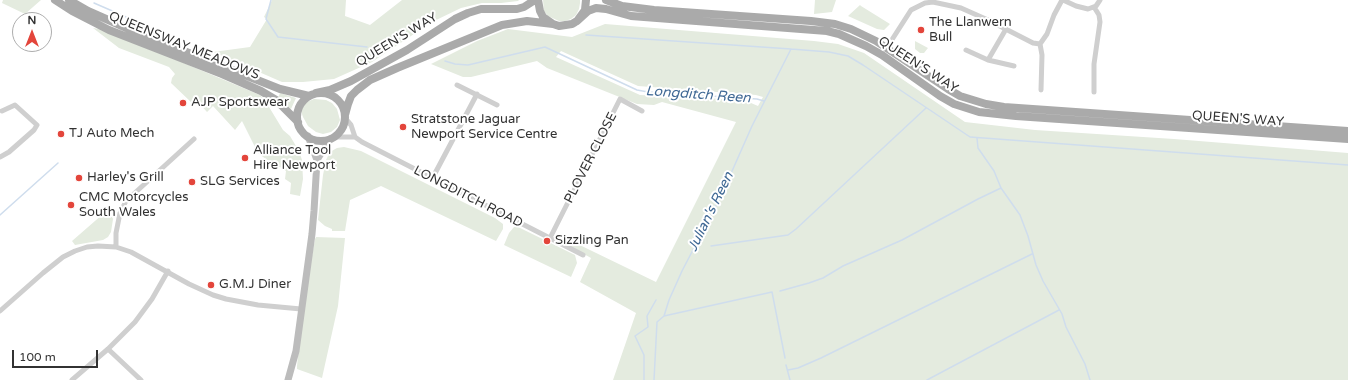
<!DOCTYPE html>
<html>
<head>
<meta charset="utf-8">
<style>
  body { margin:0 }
  #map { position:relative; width:1348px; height:380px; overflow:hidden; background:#fff; font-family:"Varela Round",sans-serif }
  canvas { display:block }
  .north { position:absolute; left:12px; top:12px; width:40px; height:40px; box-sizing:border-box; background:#fff; border:1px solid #adadad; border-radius:50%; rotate:0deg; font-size:11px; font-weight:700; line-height:16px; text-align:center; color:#323232 }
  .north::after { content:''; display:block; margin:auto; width:14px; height:18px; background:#e3453b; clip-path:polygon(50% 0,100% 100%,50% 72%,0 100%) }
  .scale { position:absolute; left:12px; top:350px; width:86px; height:18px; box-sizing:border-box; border:2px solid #323232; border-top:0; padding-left:5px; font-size:12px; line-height:14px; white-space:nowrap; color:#323232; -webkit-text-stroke:3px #fff; paint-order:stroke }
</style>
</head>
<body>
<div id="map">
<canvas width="1348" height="380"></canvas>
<div class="north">N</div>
<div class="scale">100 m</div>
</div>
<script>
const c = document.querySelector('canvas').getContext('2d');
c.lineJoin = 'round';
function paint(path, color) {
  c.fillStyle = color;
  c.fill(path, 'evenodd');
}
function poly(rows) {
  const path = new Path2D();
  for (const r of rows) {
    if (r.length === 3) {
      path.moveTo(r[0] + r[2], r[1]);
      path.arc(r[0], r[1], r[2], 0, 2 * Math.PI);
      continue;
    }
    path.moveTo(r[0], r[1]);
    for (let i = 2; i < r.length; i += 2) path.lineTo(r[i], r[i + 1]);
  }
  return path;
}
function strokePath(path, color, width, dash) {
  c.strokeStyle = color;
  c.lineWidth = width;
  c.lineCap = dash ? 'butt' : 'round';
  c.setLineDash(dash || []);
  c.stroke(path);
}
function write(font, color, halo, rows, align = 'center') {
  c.font = font + ' "Varela Round",sans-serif';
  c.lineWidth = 4;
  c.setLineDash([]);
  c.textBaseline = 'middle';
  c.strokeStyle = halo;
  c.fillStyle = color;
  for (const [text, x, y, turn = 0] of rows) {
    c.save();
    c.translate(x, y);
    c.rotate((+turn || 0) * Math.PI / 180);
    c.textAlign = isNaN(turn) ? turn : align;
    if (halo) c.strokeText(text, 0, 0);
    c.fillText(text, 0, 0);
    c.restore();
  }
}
const green = poly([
  [3,0,41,0,25,14,2,3],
  [272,0,346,0,345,16,370,25,402,0,519,0,518,1,501,3,482,3,461,8,432,22,372,62,334,79,303,82,282,82,213,52,250,47,267,19,264,17],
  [543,0,580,0,580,3,579,9,576,15,571,19,565,21,559,21,548,16,544,11],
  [815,0,836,0,832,12,814,14],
  [860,5,861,6,890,24,884,30,877,29,848,16],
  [605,24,814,41,838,44,864,53,965,122,1035,130,1174,139,1348,153,1348,380,613,380,636,313,580,282,591,258,557,239,559,235,656,282,736,122,662,102,654,105,637,104,547,68,537,61,471,77,463,77,431,64,477,41,508,29,572,37],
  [561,51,638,86,756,95,763,97,758,106,744,100,640,95,556,57],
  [93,28,105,30,260,95,266,102,283,130,290,136,299,151,302,160,303,179,300,196,290,194,291,183,285,179,286,171,280,167,266,163,267,160,258,153,242,121,235,130,213,106,207,112,196,100,192,103,171,83,172,78,175,74,169,67,119,48],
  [915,41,928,48,924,53,920,53,915,49],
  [280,93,296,98,291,109,278,98],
  [314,99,326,100,332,103,337,109,340,120,337,127,331,132,323,134,316,132,308,126,303,117,301,111,304,105,307,102],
  [344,147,361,151,495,218,503,224,503,229,496,241,381,186,350,200,345,231,332,231,332,229,325,226,318,220,323,175,326,160,330,152,337,148],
  [104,207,111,214,113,219,111,232,108,237,103,240,75,245,72,241,103,214],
  [516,226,575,255,577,263,571,277,504,245,509,233,514,227],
  [316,237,345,238,338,306,322,378,297,369,297,366,304,300,315,239]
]);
const stream = poly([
  [271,0,266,19,278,37,367,47],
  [94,3,140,23],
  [586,35,791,49,829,52,848,56,863,65,970,137,1348,165],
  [445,61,455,64,468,65,545,47,637,90,648,92,757,99,764,101],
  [977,138,978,148,994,171,1001,188,1020,215,1028,236,1036,265,1043,281,1062,314,1066,327,1085,364,1090,380],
  [0,215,58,163],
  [711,246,788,235,796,229,926,108],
  [780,291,809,283,823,278,843,266,902,240,978,199,1001,188],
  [664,316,772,292,785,358],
  [786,365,790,380],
  [788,370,798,368,821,358,1032,254],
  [644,380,644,355,635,336,648,327,647,316,656,300],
  [654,380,657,322,664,316,669,300,682,271,721,196,752,126,791,49],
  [927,380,1059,310]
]);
const street = poly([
  [1063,0,1076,6,1088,9,1096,6,1100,0],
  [1094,7,1099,15,1100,22,1094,64,1094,92],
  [1040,44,1042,55,1041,90],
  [886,49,911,10,925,3,933,2,961,8,988,20,1033,43,1040,44,1047,34,1054,15,1062,0],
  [966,50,988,60,1014,66],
  [988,60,1006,29],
  [457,85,497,105],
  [345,118,351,125,355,137,362,142,583,255],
  [334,137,355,137],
  [0,157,9,152,34,130,37,125,15,105,2,111],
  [432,179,477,94],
  [550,238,620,99,642,111],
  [116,247,116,233,120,213,126,201,194,139],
  [0,311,43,273,63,257,75,251,87,247,98,246,116,247,131,252,189,284,213,295,226,299,258,305,301,309],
  [108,349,141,380],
  [72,380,108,349,135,322,152,299,168,271]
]);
const secondary = poly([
  [317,160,330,139],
  [288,380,296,351,312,234,314,211,317,160,308,136]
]);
const primary = poly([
  [55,0,72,11,109,30,222,74,261,91,276,100,298,122],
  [69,0,88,11,131,30,280,89,309,96],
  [538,0,540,11,543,17,553,24,559,26,572,24,577,21,585,10,586,0],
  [606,0,622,6,654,10,811,21,835,24,851,29,876,41,948,89,960,96,986,104,1004,107,1348,131],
  [577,21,588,11,596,8,606,9,631,16,827,31,839,34,866,46,882,55,940,96,954,104,979,112,1016,116,1348,139],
  [316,93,330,90,351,81,407,50,455,19,468,13,481,9,517,9,524,7,535,0],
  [321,117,24],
  [345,115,348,104,351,96,357,90,370,80,397,68,502,25,527,21,553,24]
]);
const markers = [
  [921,30,4,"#e3453b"],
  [183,103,4,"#e3453b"],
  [403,127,4,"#e3453b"],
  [61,134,4,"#e3453b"],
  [245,158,4,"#e3453b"],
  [79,178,4,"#e3453b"],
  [192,182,4,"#e3453b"],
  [71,205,4,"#e3453b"],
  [547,241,4,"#e3453b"],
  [211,285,4,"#e3453b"]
];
const poiNames = [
  ["The Llanwern",929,23],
  ["Bull",929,38],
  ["AJP Sportswear",191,103],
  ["Stratstone Jaguar",411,120],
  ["Newport Service Centre",411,135],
  ["TJ Auto Mech",69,134],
  ["Alliance Tool",253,151],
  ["Hire Newport",253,166],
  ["Harley's Grill",87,178],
  ["SLG Services",200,182],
  ["CMC Motorcycles",79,198],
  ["South Wales",79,213],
  ["Sizzling Pan",555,241],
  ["G.M.J Diner",219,285]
];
const streetNames = [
  ["QUEEN'S WAY",397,40,-31],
  ["QUEENSWAY MEADOWS",184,46,22],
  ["QUEEN'S WAY",918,65,33],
  ["QUEEN'S WAY",1238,119,4],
  ["PLOVER CLOSE",591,158,-63],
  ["LONGDITCH ROAD",468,197,27]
];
const waterNames = [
  ["Longditch Reen",698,95,4],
  ["Julian's Reen",711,212,-64]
];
paint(green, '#e4ebdf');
strokePath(stream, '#cfdded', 1.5);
strokePath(street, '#cfcfcf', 5);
strokePath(secondary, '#bcbcbc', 7);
strokePath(primary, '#aaa', 8);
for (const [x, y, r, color] of markers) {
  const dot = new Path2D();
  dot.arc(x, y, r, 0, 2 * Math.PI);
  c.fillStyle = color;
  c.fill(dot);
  strokePath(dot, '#fff', 1.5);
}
write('13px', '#323232', '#fff', poiNames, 'left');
write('13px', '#323232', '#fff', streetNames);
write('italic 14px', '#406995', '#fff', waterNames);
</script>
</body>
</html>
